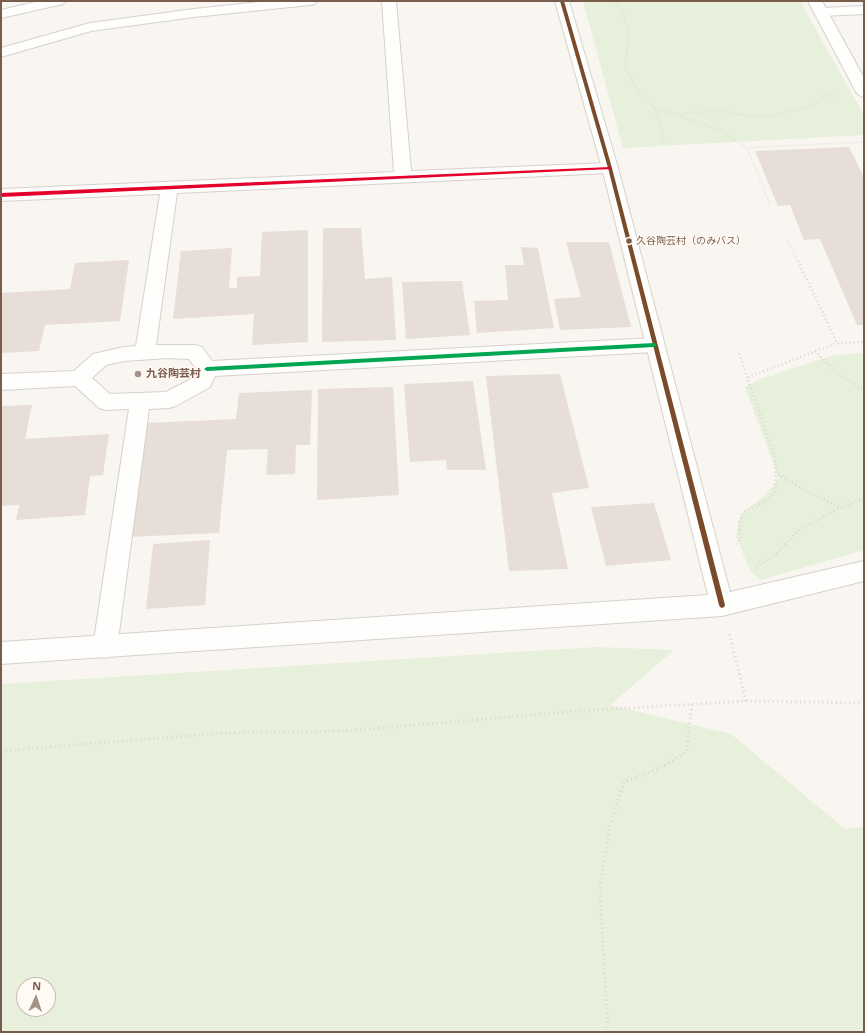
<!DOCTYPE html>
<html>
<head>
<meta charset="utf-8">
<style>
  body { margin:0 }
  #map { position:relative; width:865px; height:1033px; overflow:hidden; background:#f9f5f0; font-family:"Noto Sans",sans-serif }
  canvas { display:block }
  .frame { position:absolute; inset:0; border:2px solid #7a5c4d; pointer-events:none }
  .north { position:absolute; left:16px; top:977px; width:40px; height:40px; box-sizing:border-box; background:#fffaf3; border:1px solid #cabbb1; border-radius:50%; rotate:3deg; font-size:11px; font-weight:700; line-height:16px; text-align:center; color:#7a5c4d }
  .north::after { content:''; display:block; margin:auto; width:14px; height:18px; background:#a69286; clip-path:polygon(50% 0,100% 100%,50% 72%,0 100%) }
</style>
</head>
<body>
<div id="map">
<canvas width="865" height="1033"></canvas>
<div class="frame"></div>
<div class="north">N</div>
</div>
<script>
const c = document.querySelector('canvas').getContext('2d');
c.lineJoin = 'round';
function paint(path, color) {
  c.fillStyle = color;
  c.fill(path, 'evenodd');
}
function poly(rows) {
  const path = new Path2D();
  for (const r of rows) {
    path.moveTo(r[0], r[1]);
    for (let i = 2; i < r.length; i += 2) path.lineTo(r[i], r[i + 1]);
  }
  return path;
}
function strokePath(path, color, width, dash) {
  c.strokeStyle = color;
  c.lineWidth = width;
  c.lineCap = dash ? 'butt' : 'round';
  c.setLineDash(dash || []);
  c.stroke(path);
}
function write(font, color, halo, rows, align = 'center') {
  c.font = font + ' "Noto Sans","Noto Sans JP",sans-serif';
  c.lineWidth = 3;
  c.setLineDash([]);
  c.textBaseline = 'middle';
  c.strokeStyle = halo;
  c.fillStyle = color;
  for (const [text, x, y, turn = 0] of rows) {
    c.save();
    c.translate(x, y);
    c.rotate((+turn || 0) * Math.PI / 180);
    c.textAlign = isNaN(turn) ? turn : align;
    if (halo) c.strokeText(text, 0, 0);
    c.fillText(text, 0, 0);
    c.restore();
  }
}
const green = poly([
  [583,1,800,1,864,115,864,135,623,148],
  [864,353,864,550,761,580,750,571,736,536,740,515,764,496,779,479,745,387,760,379,834,355],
  [597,647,674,650,610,705,731,734,845,829,864,827,864,1032,1,1032,1,684],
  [24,985,48,985,48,1009,24,1009]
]);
const building = poly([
  [849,147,864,177,864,325,857,325,820,239,804,240,790,205,778,206,755,151],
  [323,228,361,228,365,279,392,277,396,340,322,342],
  [308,230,308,342,252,345,254,314,173,319,181,251,232,248,229,288,237,288,237,277,260,276,262,232],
  [566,242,609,242,631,327,560,330,554,299,581,297],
  [521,247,538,248,554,328,477,333,474,301,508,300,505,265,524,265],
  [129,260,120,321,45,325,39,351,1,353,1,293,70,289,75,263],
  [462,281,470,335,406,339,402,282],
  [560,374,589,488,552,493,568,569,509,571,486,376],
  [473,381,486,470,447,470,446,460,410,462,404,384],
  [393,387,399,495,317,500,318,389],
  [312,390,310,445,296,445,295,474,266,475,268,449,227,450,219,533,127,537,146,423,236,419,239,393],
  [32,405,25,439,109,434,103,475,90,476,85,515,16,520,19,505,1,506,1,406],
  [654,503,671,560,606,566,591,507],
  [210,540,205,605,146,609,153,544]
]);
const pathFar2 = poly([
  [615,1,621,9,628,30,626,70,640,93,655,108,675,114,719,111,743,115,769,116,806,108,820,101,826,95,838,96],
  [655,108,664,140],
  [676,115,719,129,747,148],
  [770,204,747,148,864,142],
  [788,241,798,262]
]);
const pathFar1 = poly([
  [798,261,837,343],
  [815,351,837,373,864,390],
  [748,377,837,343,864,342],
  [775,472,808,492,841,507],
  [736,544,741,539,739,524,745,511,769,499,776,490,776,461,739,353],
  [756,566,773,557,800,529,836,510,864,498]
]);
const path = poly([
  [746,701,864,703],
  [1,751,222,733,345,731,579,711,746,701,729,632],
  [608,1032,600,889,610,824,624,782,664,766,686,752,692,704]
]);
const minor = poly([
  [269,1,317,1,315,4,310,5,194,17,91,31,1,57,1,48,90,23,194,9,269,1],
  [382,1,396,1,411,171,610,163,616,164,618,168,616,172,610,173,177,193,156,345,195,345,202,347,212,361,654,338,661,340,664,345,661,350,654,352,215,376,210,387,176,406,169,408,149,409,117,647,113,655,105,658,97,655,93,647,129,409,106,410,99,408,75,386,1,390,1,374,74,371,93,354,124,347,136,346,160,194,1,201,1,189,394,172,382,1],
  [168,358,189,359,197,370,195,377,166,392,110,394,92,378,106,365,124,361,168,358],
  [864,6,864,14,822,16,817,15,815,12,817,9,822,8,864,6]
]);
const tertiary = poly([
  [39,1,65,1,63,4,1,18,1,10,39,1],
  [555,1,569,1,618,168,730,592,864,561,864,581,722,616,1,664,1,642,708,595,602,168,555,1],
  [808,1,822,1,864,78,864,97,859,95,856,92,808,1]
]);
const bus1 = poly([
  [560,1,564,1,612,168,725,605,724,607,722,608,720,607,719,605,608,168,560,1]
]);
const bus2 = poly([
  [610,167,612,168,612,169,1,197,1,193,610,167]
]);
const bus3 = poly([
  [654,343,657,345,654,347,207,371,204,369,207,367,654,343]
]);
const markers = [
  [629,241,3.5,"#7a5c4d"],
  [138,374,4,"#a69286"]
];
const busNames = [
  ["久谷陶芸村（のみバス）",636,241]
];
const poiNames = [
  ["九谷陶芸村",146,374]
];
paint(green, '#e7f0db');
paint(building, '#e6ded7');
strokePath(minor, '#d7d1cb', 2);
strokePath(tertiary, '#d7d1cb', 2);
strokePath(pathFar2, '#dcd5d0', 2, [0.5, 2]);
strokePath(pathFar1, '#dcd5d0', 2.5, [1, 3]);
strokePath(path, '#dcd5d0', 3, [1, 3.5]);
paint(minor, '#fefefd');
paint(tertiary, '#fefefd');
paint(bus1, '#7a4b2a');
paint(bus2, '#e4002b');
paint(bus3, '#00a651');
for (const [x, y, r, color] of markers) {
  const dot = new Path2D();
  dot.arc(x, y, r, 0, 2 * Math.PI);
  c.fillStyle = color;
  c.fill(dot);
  strokePath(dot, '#fffaf3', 1.5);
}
write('10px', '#7a5c4d', '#fffaf3', busNames, 'left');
write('bold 11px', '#7a5c4d', '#fffaf3', poiNames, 'left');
</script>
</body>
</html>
